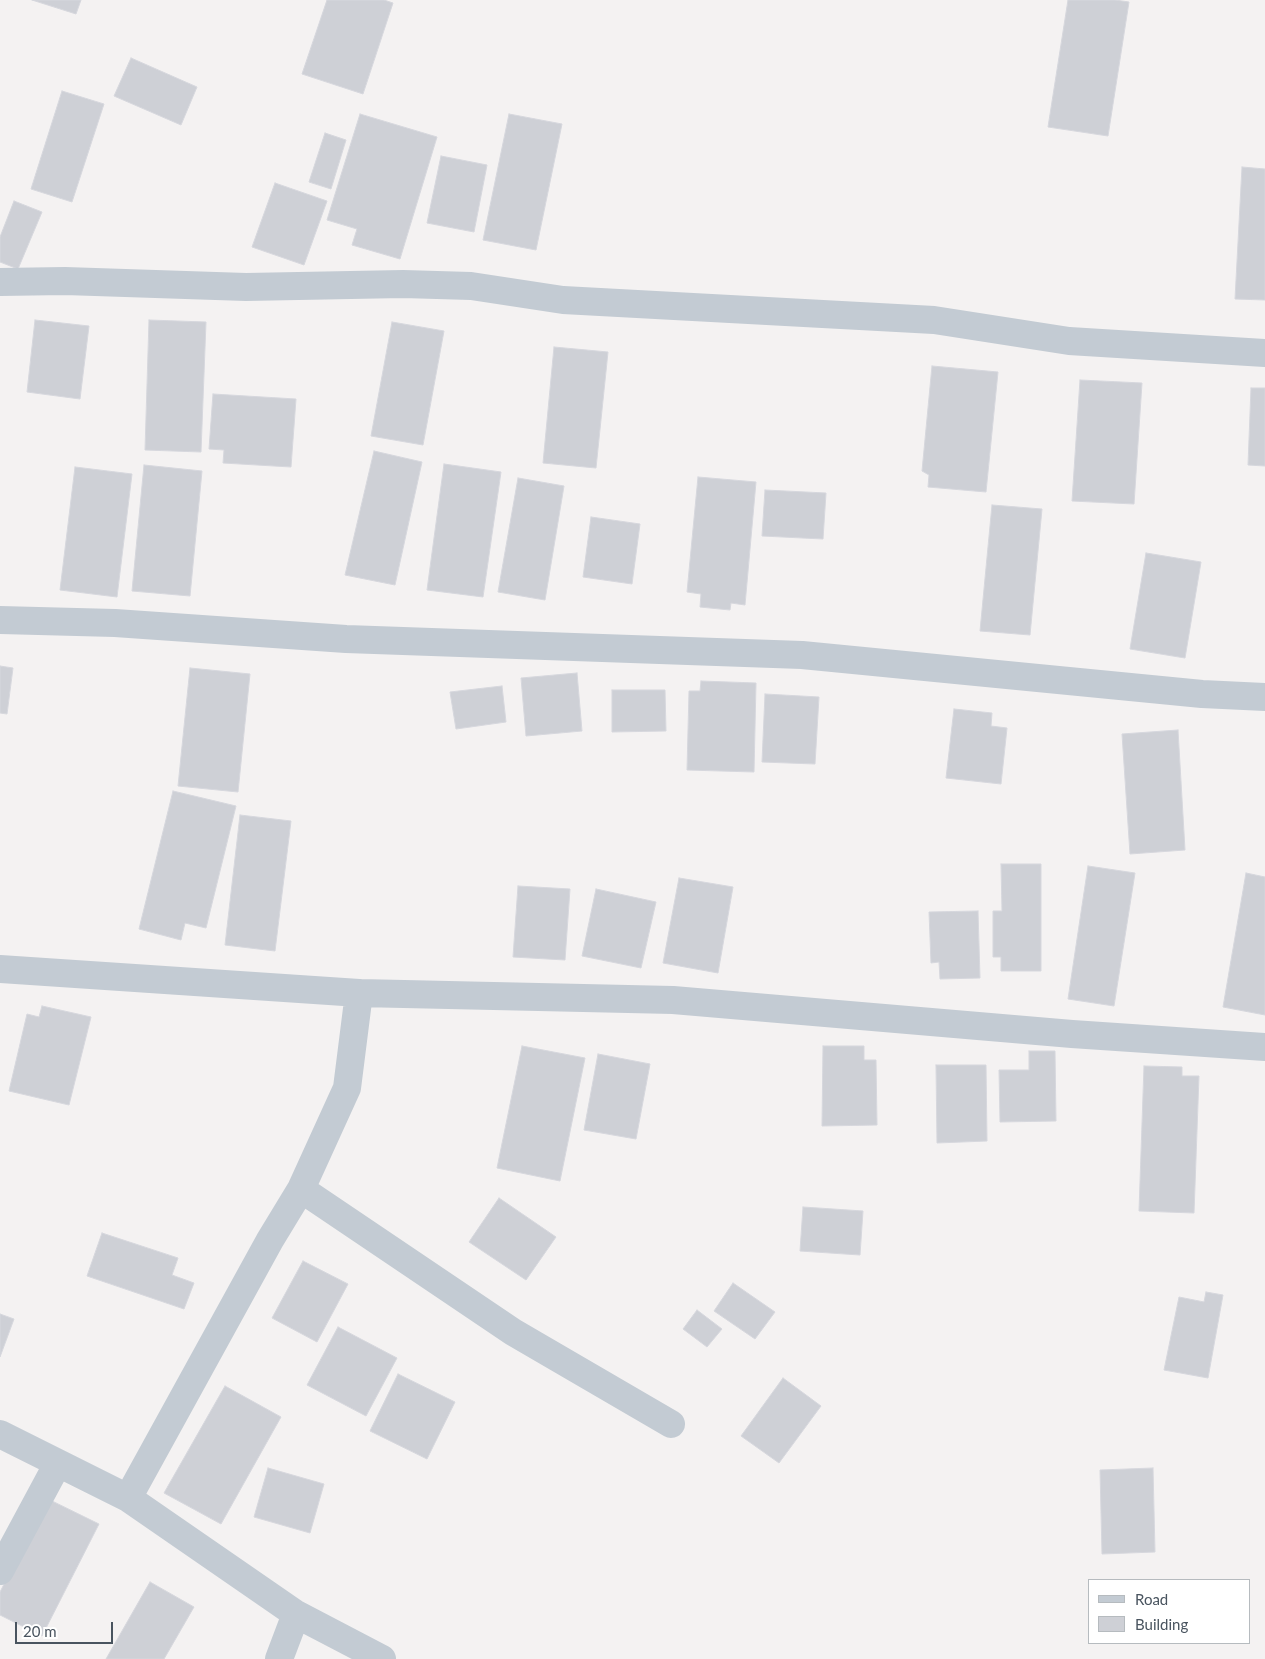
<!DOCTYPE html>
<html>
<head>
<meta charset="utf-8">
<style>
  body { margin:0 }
  #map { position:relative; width:1265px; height:1659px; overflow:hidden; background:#f4f2f2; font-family:Lato,sans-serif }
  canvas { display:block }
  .legend { position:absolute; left:1088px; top:1579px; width:162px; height:65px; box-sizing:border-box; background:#fff; border:1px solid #b6bbbf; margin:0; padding:6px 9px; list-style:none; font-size:15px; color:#49545f }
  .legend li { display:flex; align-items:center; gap:10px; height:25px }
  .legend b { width:25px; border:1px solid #b6bbbf }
  .scale { position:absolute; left:15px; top:1622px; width:98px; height:22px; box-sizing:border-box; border:2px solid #49545f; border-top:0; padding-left:6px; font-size:15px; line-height:18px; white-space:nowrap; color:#49545f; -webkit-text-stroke:4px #fff; paint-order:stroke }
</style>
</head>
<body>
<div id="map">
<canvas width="1265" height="1659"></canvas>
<ul class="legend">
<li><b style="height:6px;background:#c3cbd3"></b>Road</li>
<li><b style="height:14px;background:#ced0d6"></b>Building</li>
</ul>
<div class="scale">20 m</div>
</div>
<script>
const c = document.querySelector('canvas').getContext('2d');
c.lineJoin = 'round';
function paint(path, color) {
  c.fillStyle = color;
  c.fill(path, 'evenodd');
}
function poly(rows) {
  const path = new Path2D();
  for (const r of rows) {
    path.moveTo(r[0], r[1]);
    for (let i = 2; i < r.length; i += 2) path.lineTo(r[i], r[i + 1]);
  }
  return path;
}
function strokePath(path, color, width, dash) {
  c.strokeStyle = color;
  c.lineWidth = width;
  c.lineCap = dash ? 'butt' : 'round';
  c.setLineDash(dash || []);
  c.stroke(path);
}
const building = poly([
  [32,0,81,0,76,14,32,0],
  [327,0,384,0,393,3,363,94,302,74,327,0],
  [1068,0,1115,0,1129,2,1108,136,1048,127,1068,0],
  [131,58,197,87,181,125,114,96,131,58],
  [62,91,104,104,72,202,31,189,62,91],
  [360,114,437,137,400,259,352,245,357,229,327,220,360,114],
  [509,114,562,124,536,250,483,240,509,114],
  [325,133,346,140,331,189,309,182,325,133],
  [441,156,487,165,474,232,427,223,441,156],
  [1242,167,1265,169,1265,300,1235,299,1242,167],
  [275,183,327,201,304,265,252,247,275,183],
  [14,201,42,212,18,269,0,262,0,237,14,201],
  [35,320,89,326,80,399,27,392,35,320],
  [149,320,206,322,201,452,145,450,149,320],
  [392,322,444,331,423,445,371,436,392,322],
  [554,347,608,352,596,468,543,463,554,347],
  [932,366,998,372,986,492,928,487,929,475,922,471,932,366],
  [1080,380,1142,383,1134,504,1072,501,1080,380],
  [1251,388,1265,388,1265,466,1248,465,1251,388],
  [213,394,296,399,291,467,223,463,224,450,209,449,213,394],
  [374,451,422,462,395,585,345,575,374,451],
  [444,464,501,472,483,597,427,590,444,464],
  [144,465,202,471,190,596,132,591,144,465],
  [75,467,132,474,117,597,60,590,75,467],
  [698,477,756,482,745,605,731,603,730,610,700,607,701,594,687,592,698,477],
  [518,478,564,486,545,600,498,592,518,478],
  [765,490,826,493,823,539,762,536,765,490],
  [992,505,1042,509,1030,635,980,631,992,505],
  [591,517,640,524,632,584,583,577,591,517],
  [1146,553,1201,562,1185,658,1130,649,1146,553],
  [0,666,13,668,7,714,0,713,0,666],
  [190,668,250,674,238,792,178,786,190,668],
  [577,673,582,731,526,736,521,678,577,673],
  [701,681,756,683,754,772,687,770,689,691,700,691,701,681],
  [502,686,506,722,456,729,450,692,502,686],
  [612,690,665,690,666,731,612,732,612,690],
  [765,694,819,697,815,764,762,762,765,694],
  [954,709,992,713,991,726,1007,728,1001,784,946,778,954,709],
  [1178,730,1185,850,1130,854,1122,734,1178,730],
  [173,791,236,806,206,928,185,923,181,940,139,929,173,791],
  [240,815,291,821,275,951,225,945,240,815],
  [1001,864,1041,864,1041,971,1001,971,1001,957,993,957,993,911,1002,911,1001,864],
  [1088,866,1135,873,1114,1006,1068,999,1088,866],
  [1246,873,1265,877,1265,1015,1223,1007,1246,873],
  [679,878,733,887,718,973,663,963,679,878],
  [518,886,570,889,565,960,513,957,518,886],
  [596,889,656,902,641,968,582,956,596,889],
  [978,911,980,978,940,979,939,962,931,963,929,912,978,911],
  [42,1006,91,1017,69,1105,9,1091,27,1014,39,1017,42,1006],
  [522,1046,585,1058,560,1181,497,1168,522,1046],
  [823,1046,864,1046,864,1060,876,1060,877,1125,822,1126,823,1046],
  [1029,1051,1055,1051,1056,1121,1000,1122,999,1070,1029,1070,1029,1051],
  [598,1054,650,1064,636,1139,584,1130,598,1054],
  [936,1065,986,1065,987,1141,937,1143,936,1065],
  [1144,1066,1182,1067,1182,1076,1199,1076,1194,1213,1139,1211,1144,1066],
  [499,1198,556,1237,526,1280,469,1242,499,1198],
  [803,1207,863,1211,860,1255,800,1251,803,1207],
  [102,1233,178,1258,172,1275,194,1283,184,1309,87,1276,102,1233],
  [303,1261,348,1284,317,1342,272,1318,303,1261],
  [733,1283,775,1312,755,1339,714,1311,733,1283],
  [1206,1292,1223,1295,1208,1378,1164,1370,1179,1297,1204,1302,1206,1292],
  [697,1310,722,1329,707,1347,683,1329,697,1310],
  [0,1314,14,1319,0,1357,0,1314],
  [338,1327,397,1358,366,1416,307,1385,338,1327],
  [398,1374,455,1402,427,1459,370,1431,398,1374],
  [783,1378,821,1406,779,1463,741,1436,783,1378],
  [225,1386,281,1417,221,1524,164,1493,225,1386],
  [268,1468,324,1484,310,1533,254,1517,268,1468],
  [1153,1468,1155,1552,1102,1554,1100,1470,1153,1468],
  [48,1499,99,1524,42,1636,0,1615,0,1592,48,1499],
  [150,1582,194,1607,164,1659,106,1659,150,1582]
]);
const street = poly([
  [0,282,65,281,246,287,403,284,471,286,563,300,934,320,1069,341,1265,353],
  [0,620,115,623,346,639,802,655,1202,694,1265,697],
  [0,969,359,993,673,1000,1072,1034,1265,1047],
  [301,1189,513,1332,671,1424],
  [0,1434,128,1498,296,1614,382,1659],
  [128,1498,270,1240,301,1189,347,1088,359,993],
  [0,1571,58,1463],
  [279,1659,296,1614]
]);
paint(building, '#ced0d6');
strokePath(building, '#d6d7dd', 1);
strokePath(street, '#c3cbd3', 28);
</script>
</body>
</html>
